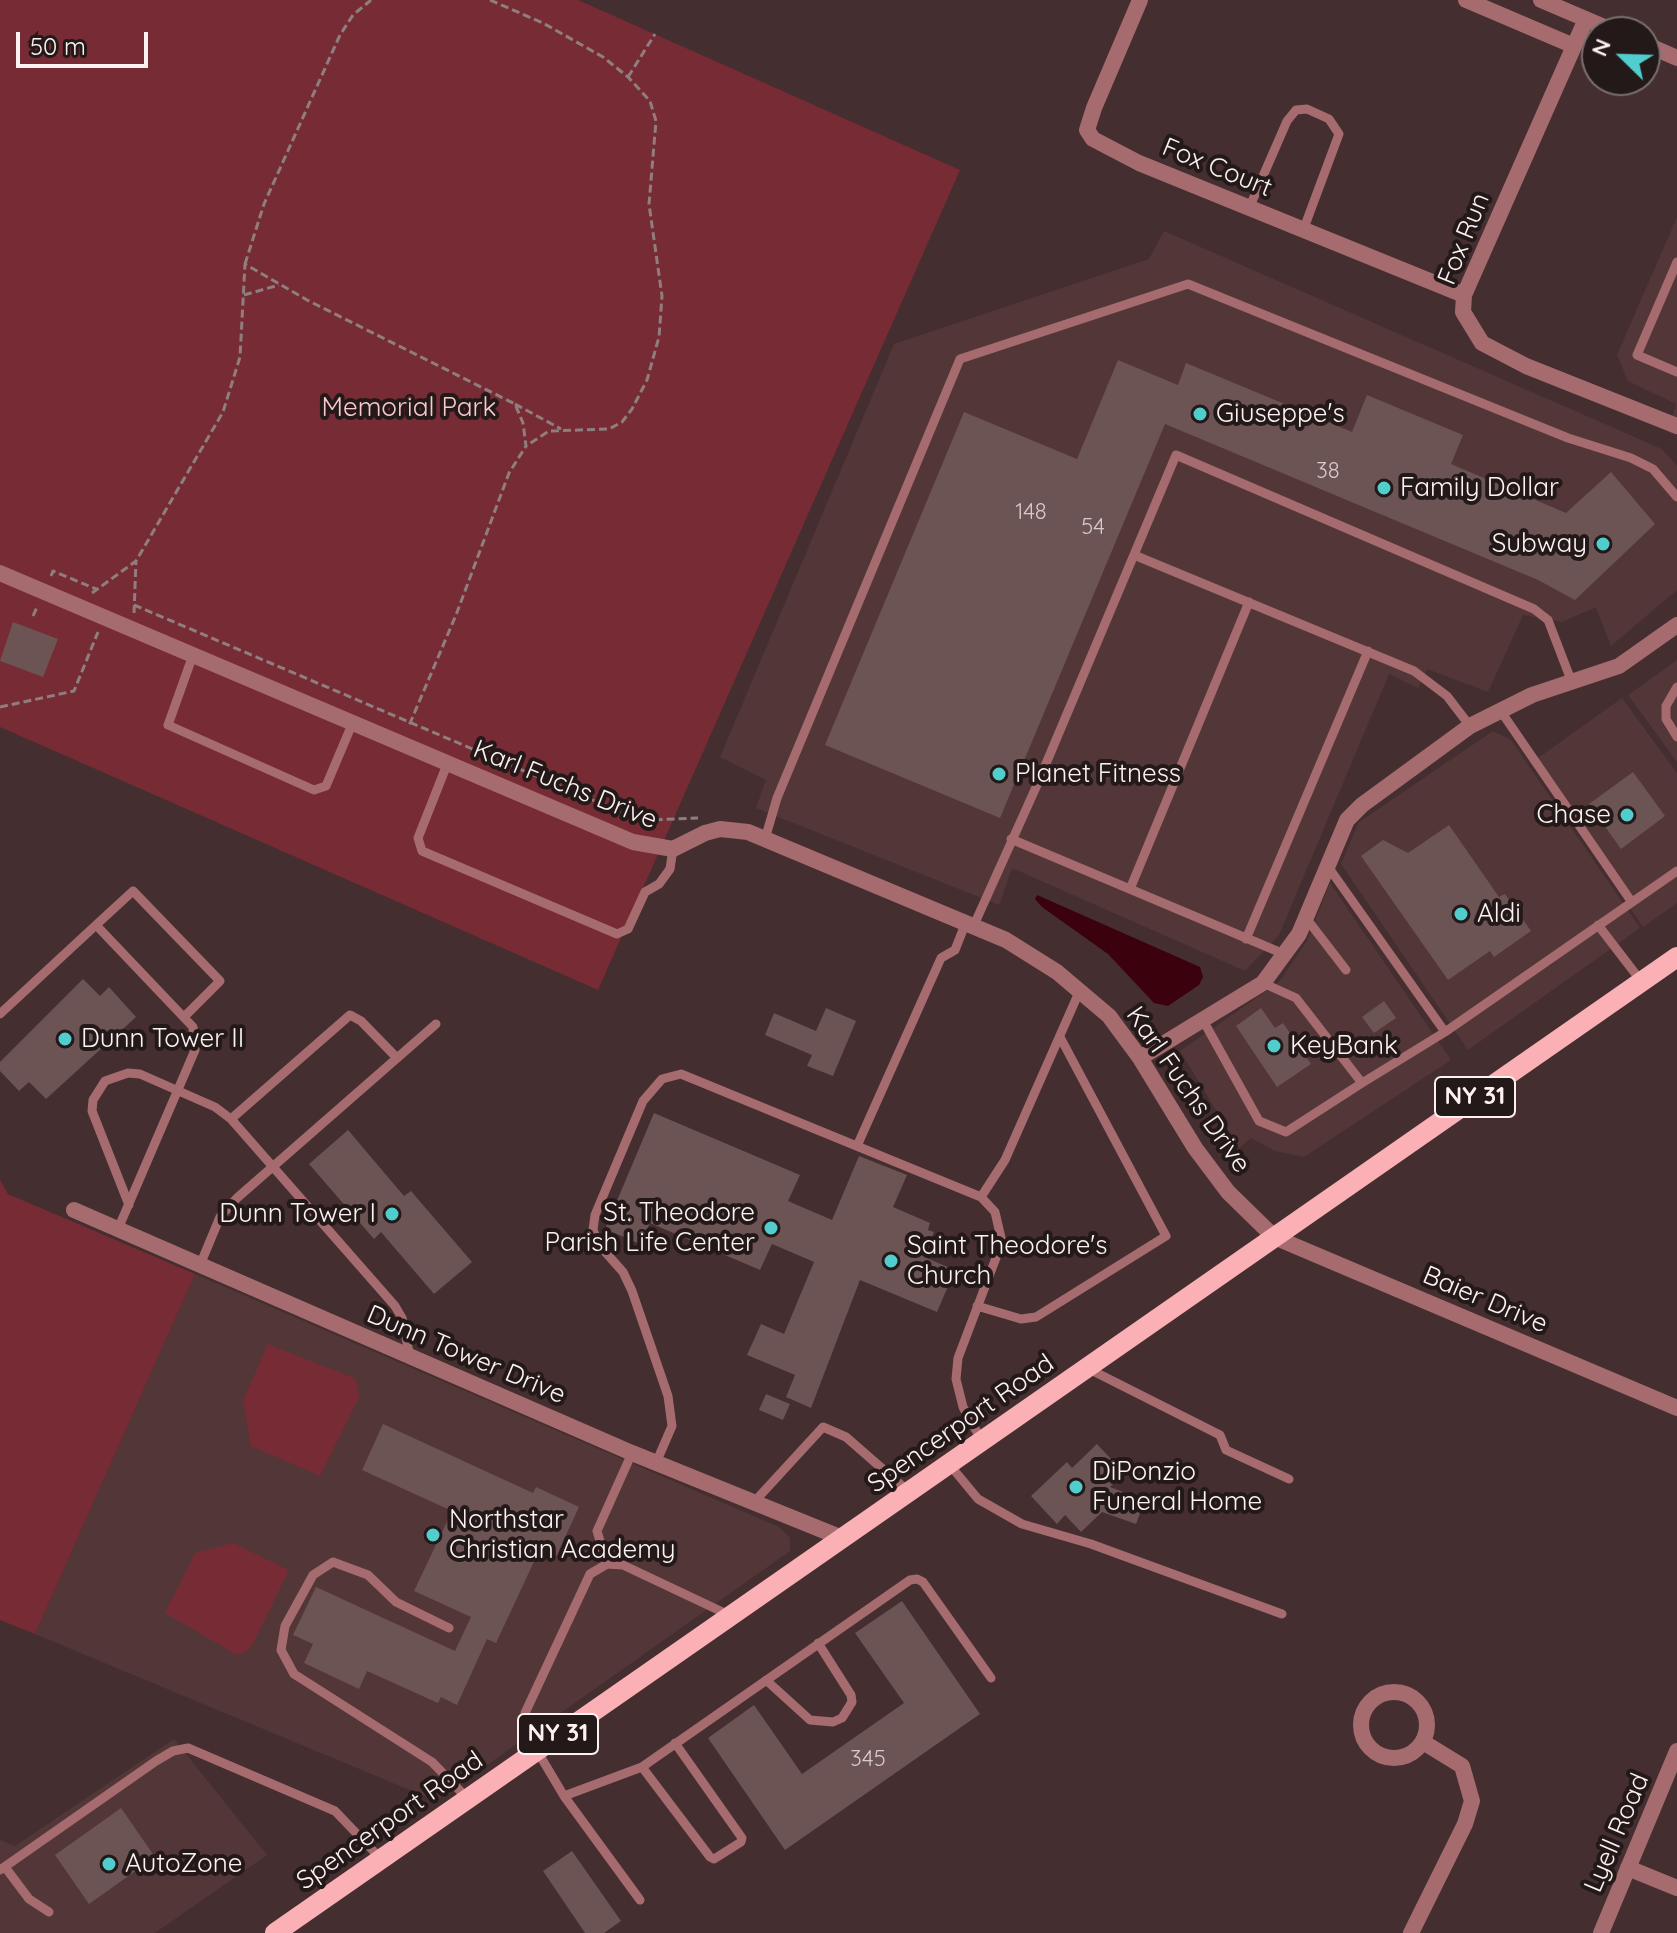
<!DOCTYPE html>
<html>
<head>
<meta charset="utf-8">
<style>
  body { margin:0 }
  #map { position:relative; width:1677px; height:1933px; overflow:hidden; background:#442e2f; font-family:Quicksand,sans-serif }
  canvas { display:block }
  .north { position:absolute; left:1581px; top:16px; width:80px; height:80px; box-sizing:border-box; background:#231919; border:2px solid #7a6f6f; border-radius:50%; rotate:293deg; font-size:22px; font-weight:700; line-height:32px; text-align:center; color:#fdf1f1 }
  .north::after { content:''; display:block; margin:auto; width:28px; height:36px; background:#52cdce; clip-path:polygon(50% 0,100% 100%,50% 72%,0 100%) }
  .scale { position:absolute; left:16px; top:32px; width:132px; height:36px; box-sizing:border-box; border:4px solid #fdf1f1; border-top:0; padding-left:10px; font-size:24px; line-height:28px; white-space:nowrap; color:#fdf1f1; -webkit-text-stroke:6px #231919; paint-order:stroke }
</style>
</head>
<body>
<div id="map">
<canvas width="1677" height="1933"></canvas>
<div class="north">N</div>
<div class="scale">50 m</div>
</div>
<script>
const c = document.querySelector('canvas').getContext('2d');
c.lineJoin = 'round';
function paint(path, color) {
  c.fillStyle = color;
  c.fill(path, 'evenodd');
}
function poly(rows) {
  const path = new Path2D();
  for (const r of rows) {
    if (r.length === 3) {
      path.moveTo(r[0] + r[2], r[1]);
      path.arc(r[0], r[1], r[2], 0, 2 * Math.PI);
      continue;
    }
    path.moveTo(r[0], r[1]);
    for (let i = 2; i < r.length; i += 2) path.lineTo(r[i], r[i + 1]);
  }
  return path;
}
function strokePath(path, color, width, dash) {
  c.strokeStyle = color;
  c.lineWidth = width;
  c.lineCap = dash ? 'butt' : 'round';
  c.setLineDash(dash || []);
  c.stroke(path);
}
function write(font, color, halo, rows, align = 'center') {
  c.font = font + ' Quicksand,sans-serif';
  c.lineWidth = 8;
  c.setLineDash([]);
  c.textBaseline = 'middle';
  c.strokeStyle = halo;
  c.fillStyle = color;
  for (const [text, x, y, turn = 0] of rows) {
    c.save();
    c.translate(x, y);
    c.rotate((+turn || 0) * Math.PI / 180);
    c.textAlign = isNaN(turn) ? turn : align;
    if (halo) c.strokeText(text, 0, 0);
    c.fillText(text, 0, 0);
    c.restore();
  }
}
const built = poly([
  [1677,217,1677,436,1668,432,1676,404,1628,381,1617,355],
  [1164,231,1662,449,1677,466,1677,590,1611,646,1596,607,1562,622,1523,615,1488,692,1427,669,1418,688,1389,674,1279,935,1245,971,1012,868,999,905,756,808,766,780,720,757,894,344,1149,259],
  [1677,660,1677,762,1628,695],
  [1622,698,1677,773,1677,903,1643,927,1531,763],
  [1493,731,1511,740,1640,928,1468,1050,1341,864,1359,822],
  [1330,883,1451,1060,1304,1157,1275,1151,1251,1138,1239,1148,1180,1051,1279,982,1307,941],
  [195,1274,779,1527,790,1538,790,1551,436,1801,35,1634],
  [174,1739,267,1855,155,1933,0,1933,0,1840,15,1846]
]);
const green = poly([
  [0,0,578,0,960,170,598,990,0,727],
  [0,1180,8,1194,195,1274,35,1634,0,1620],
  [268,1344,356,1379,359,1397,320,1476,251,1446,243,1401],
  [233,1543,289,1570,251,1648,237,1655,165,1613,195,1553]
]);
const water = poly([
  [1037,895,1200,967,1203,977,1199,985,1168,1006,1154,1003,1108,954,1042,907,1035,899]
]);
const building = poly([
  [1118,360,1178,385,1186,363,1352,432,1367,395,1463,435,1451,464,1566,513,1611,472,1655,524,1575,600,1538,580,1165,424,1000,818,825,745,964,412,1077,459],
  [13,622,58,639,43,677,0,661],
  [1633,772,1665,816,1621,849,1589,804],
  [1449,825,1499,897,1505,894,1531,931,1494,957,1490,951,1448,980,1361,856,1383,840,1408,853],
  [83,979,100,996,109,987,136,1017,46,1099,29,1082,19,1091,0,1071,0,1062],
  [1384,1001,1396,1018,1374,1033,1362,1017],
  [826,1008,856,1021,833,1076,807,1066,812,1055,765,1035,774,1013,816,1031],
  [1261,1008,1275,1028,1283,1023,1311,1064,1277,1087,1236,1026],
  [654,1113,800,1175,788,1201,832,1220,859,1156,907,1175,893,1207,930,1223,928,1230,934,1232,924,1257,955,1270,937,1312,860,1280,811,1408,786,1397,795,1375,747,1355,761,1324,784,1334,814,1262,772,1244,760,1270,650,1223,640,1244,605,1229],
  [348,1130,404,1196,411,1191,472,1262,434,1294,381,1232,374,1239,309,1164],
  [766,1394,790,1404,783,1420,759,1410],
  [383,1424,533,1493,536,1487,579,1507,554,1561,538,1553,496,1643,487,1639,457,1705,441,1697,438,1703,367,1671,359,1689,304,1663,313,1644,293,1635,316,1587,455,1651,471,1617,414,1591,452,1511,362,1470],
  [1097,1444,1124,1473,1110,1487,1145,1500,1136,1524,1102,1512,1081,1532,1065,1515,1057,1524,1031,1496,1067,1462,1072,1468],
  [902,1601,980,1714,785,1850,708,1738,754,1705,802,1774,904,1703,855,1633],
  [121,1808,155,1857,89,1904,55,1855],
  [572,1851,621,1921,604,1933,585,1933,543,1871]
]);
const path = poly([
  [490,0,543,23,603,57,628,77,650,101,656,121,649,204,662,296,659,337,647,380,632,409,622,422,609,429,549,431,526,446],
  [628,77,655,34],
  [245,264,264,204,340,35,353,15,371,0],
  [244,295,279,285],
  [515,404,561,429],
  [51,576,53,571,96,589],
  [92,593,136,561,223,412,240,357,245,264,307,300,515,404,523,423,526,446,509,473,456,615,408,728],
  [134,605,623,813,647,820,698,818],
  [134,613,136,561],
  [33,616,38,605],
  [0,707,74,691,98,632]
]);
const service = poly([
  [1250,206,1287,121,1296,110,1307,109,1329,119,1339,134,1304,228],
  [1677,262,1637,355,1677,372],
  [1134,555,1414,671,1447,696,1470,726],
  [193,655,168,725,314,790,326,786,353,722],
  [1677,687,1666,706,1666,719,1677,737],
  [1500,710,1631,901],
  [448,762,418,838,422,851,617,934,628,929,645,892,659,884,670,869,673,849],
  [765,839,777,798,960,359,1188,284,1568,438,1631,458,1653,469,1677,497],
  [1011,839,1284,954],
  [1329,868,1445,1032,1677,871],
  [1130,889,1249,602],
  [1306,918,1346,970],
  [96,925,133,891,220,981,185,1016],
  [974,925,1037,785,1176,455,1534,609,1548,620,1571,680],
  [1598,925,1641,981],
  [1246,939,1368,651],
  [0,1014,96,925,193,1027,195,1050,118,1229],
  [1204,1022,1259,1121,1286,1132,1362,1083,1296,998,1263,983],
  [1362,1083,1445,1032],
  [231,1119,350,1015,361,1021,397,1058],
  [857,1146,941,958,955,950,966,922],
  [981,1197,1005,1160,1080,990],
  [129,1205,92,1111,93,1100,105,1081,128,1073,140,1074,215,1107,231,1119,395,1306,402,1318,410,1357],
  [200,1265,220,1217,237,1198,436,1024],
  [977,1306,1021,1319,1036,1317,1166,1236,1060,1037],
  [1087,1368,1220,1435,1226,1450,1289,1479],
  [656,1463,672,1426,668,1396,632,1291,623,1272,599,1245,593,1230,595,1215,643,1101,662,1079,681,1074,981,1197,995,1212,1002,1242,958,1358,956,1379,963,1407,982,1441],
  [949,1464,978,1499,1022,1524,1091,1544,1282,1614],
  [755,1501,823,1427,846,1437,909,1492],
  [607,1564,597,1531,632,1453],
  [731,1616,623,1565,607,1564,590,1574,525,1713,536,1749,564,1796,642,1767,910,1580,917,1579,923,1582,991,1678],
  [449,1628,396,1602,368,1575,333,1562,313,1575,285,1626,281,1650,294,1674,432,1762,468,1799],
  [766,1680,810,1720,833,1722,842,1718,852,1702,851,1695,818,1643],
  [642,1767,710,1857,714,1859,741,1842,742,1838,675,1743],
  [564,1796,640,1900],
  [5,1867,29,1899,49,1912],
  [0,1870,156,1761,173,1751,188,1748,335,1811,381,1859]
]);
const minor = poly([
  [1140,0,1094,108,1087,130,1093,139,1139,163,1464,295],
  [1466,0,1574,46],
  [1541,0,1616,32],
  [1586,19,1464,295,1463,312,1482,343,1526,366,1677,426],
  [1645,44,1677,58],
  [0,573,633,842,673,849,705,833,720,829,748,832,1006,940,1057,972,1109,1016,1140,1058,1195,1148,1228,1192,1274,1237,1677,1408],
  [1140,1058,1263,983,1299,934,1347,820,1362,805,1470,726,1532,695,1619,666,1677,625],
  [74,1210,632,1453,842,1538],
  [1394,1725,33],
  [1628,1868,1677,1888],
  [1411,1933,1465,1824,1472,1801,1462,1766,1423,1742]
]);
const tertiary = poly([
  [1601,1933,1677,1751]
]);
const primary = poly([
  [275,1933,1677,957]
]);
const markers = [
  [1200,414,8,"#52cdce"],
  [1384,488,8,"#52cdce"],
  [1603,544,8,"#52cdce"],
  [999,774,8,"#52cdce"],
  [1627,815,8,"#52cdce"],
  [1461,914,8,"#52cdce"],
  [65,1039,8,"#52cdce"],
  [1274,1046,8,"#52cdce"],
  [392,1214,8,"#52cdce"],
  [771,1228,8,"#52cdce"],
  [891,1261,8,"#52cdce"],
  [1076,1487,8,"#52cdce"],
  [433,1535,8,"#52cdce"],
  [109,1864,8,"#52cdce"]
];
const numberNames = [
  ["38",1328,471],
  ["148",1031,512],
  ["54",1093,527],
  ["345",868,1759]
];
const shields = [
  [1475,1097,80],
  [558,1734,80]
];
const shieldNames = [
  ["NY 31",1475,1097],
  ["NY 31",558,1734]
];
const streetNames = [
  ["Fox Court",1217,168,22],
  ["Fox Run",1464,239,-68],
  ["Karl Fuchs Drive",565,785,22],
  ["Karl Fuchs Drive",1188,1090,55],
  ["Baier Drive",1485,1300,23],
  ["Dunn Tower Drive",466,1355,23],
  ["Spencerport Road",961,1424,-35],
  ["Spencerport Road",390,1821,-35],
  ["Lyell Road",1617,1833,-67]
];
const parkNames = [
  ["Memorial Park",409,408]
];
const poiNames = [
  ["Giuseppe's",1216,414],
  ["Family Dollar",1400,488],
  ["Subway",1587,544,"right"],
  ["Planet Fitness",1015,774],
  ["Chase",1611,815,"right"],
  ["Aldi",1477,914],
  ["Dunn Tower II",81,1039],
  ["KeyBank",1290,1046],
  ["St. Theodore",755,1213,"right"],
  ["Parish Life Center",755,1243,"right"],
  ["Dunn Tower I",376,1214,"right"],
  ["Saint Theodore's",907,1246],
  ["Church",907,1276],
  ["DiPonzio",1092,1472],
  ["Funeral Home",1092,1502],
  ["Northstar",449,1520],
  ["Christian Academy",449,1550],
  ["AutoZone",125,1864]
];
paint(built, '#533738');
paint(green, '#772b34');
paint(water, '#3b020d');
paint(building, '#6c5354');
strokePath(path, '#907e7f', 3, [8, 4]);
strokePath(service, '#a66b6e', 9);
strokePath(minor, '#a66b6e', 16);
strokePath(tertiary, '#a66b6e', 16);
strokePath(primary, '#fab0b4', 20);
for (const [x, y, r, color] of markers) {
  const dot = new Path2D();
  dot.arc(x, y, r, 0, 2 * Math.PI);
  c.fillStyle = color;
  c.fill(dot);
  strokePath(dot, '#231919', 3);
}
write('22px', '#d9caca', null, numberNames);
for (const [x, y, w] of shields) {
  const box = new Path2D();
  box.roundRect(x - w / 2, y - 20, w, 40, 6);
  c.fillStyle = '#231919';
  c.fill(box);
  strokePath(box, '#fdf1f1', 2);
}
write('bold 24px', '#fdf1f1', null, shieldNames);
write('26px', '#fdf1f1', '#231919', streetNames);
write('26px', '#f9c9ca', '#231919', parkNames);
write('26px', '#fdf1f1', '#231919', poiNames, 'left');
</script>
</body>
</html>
